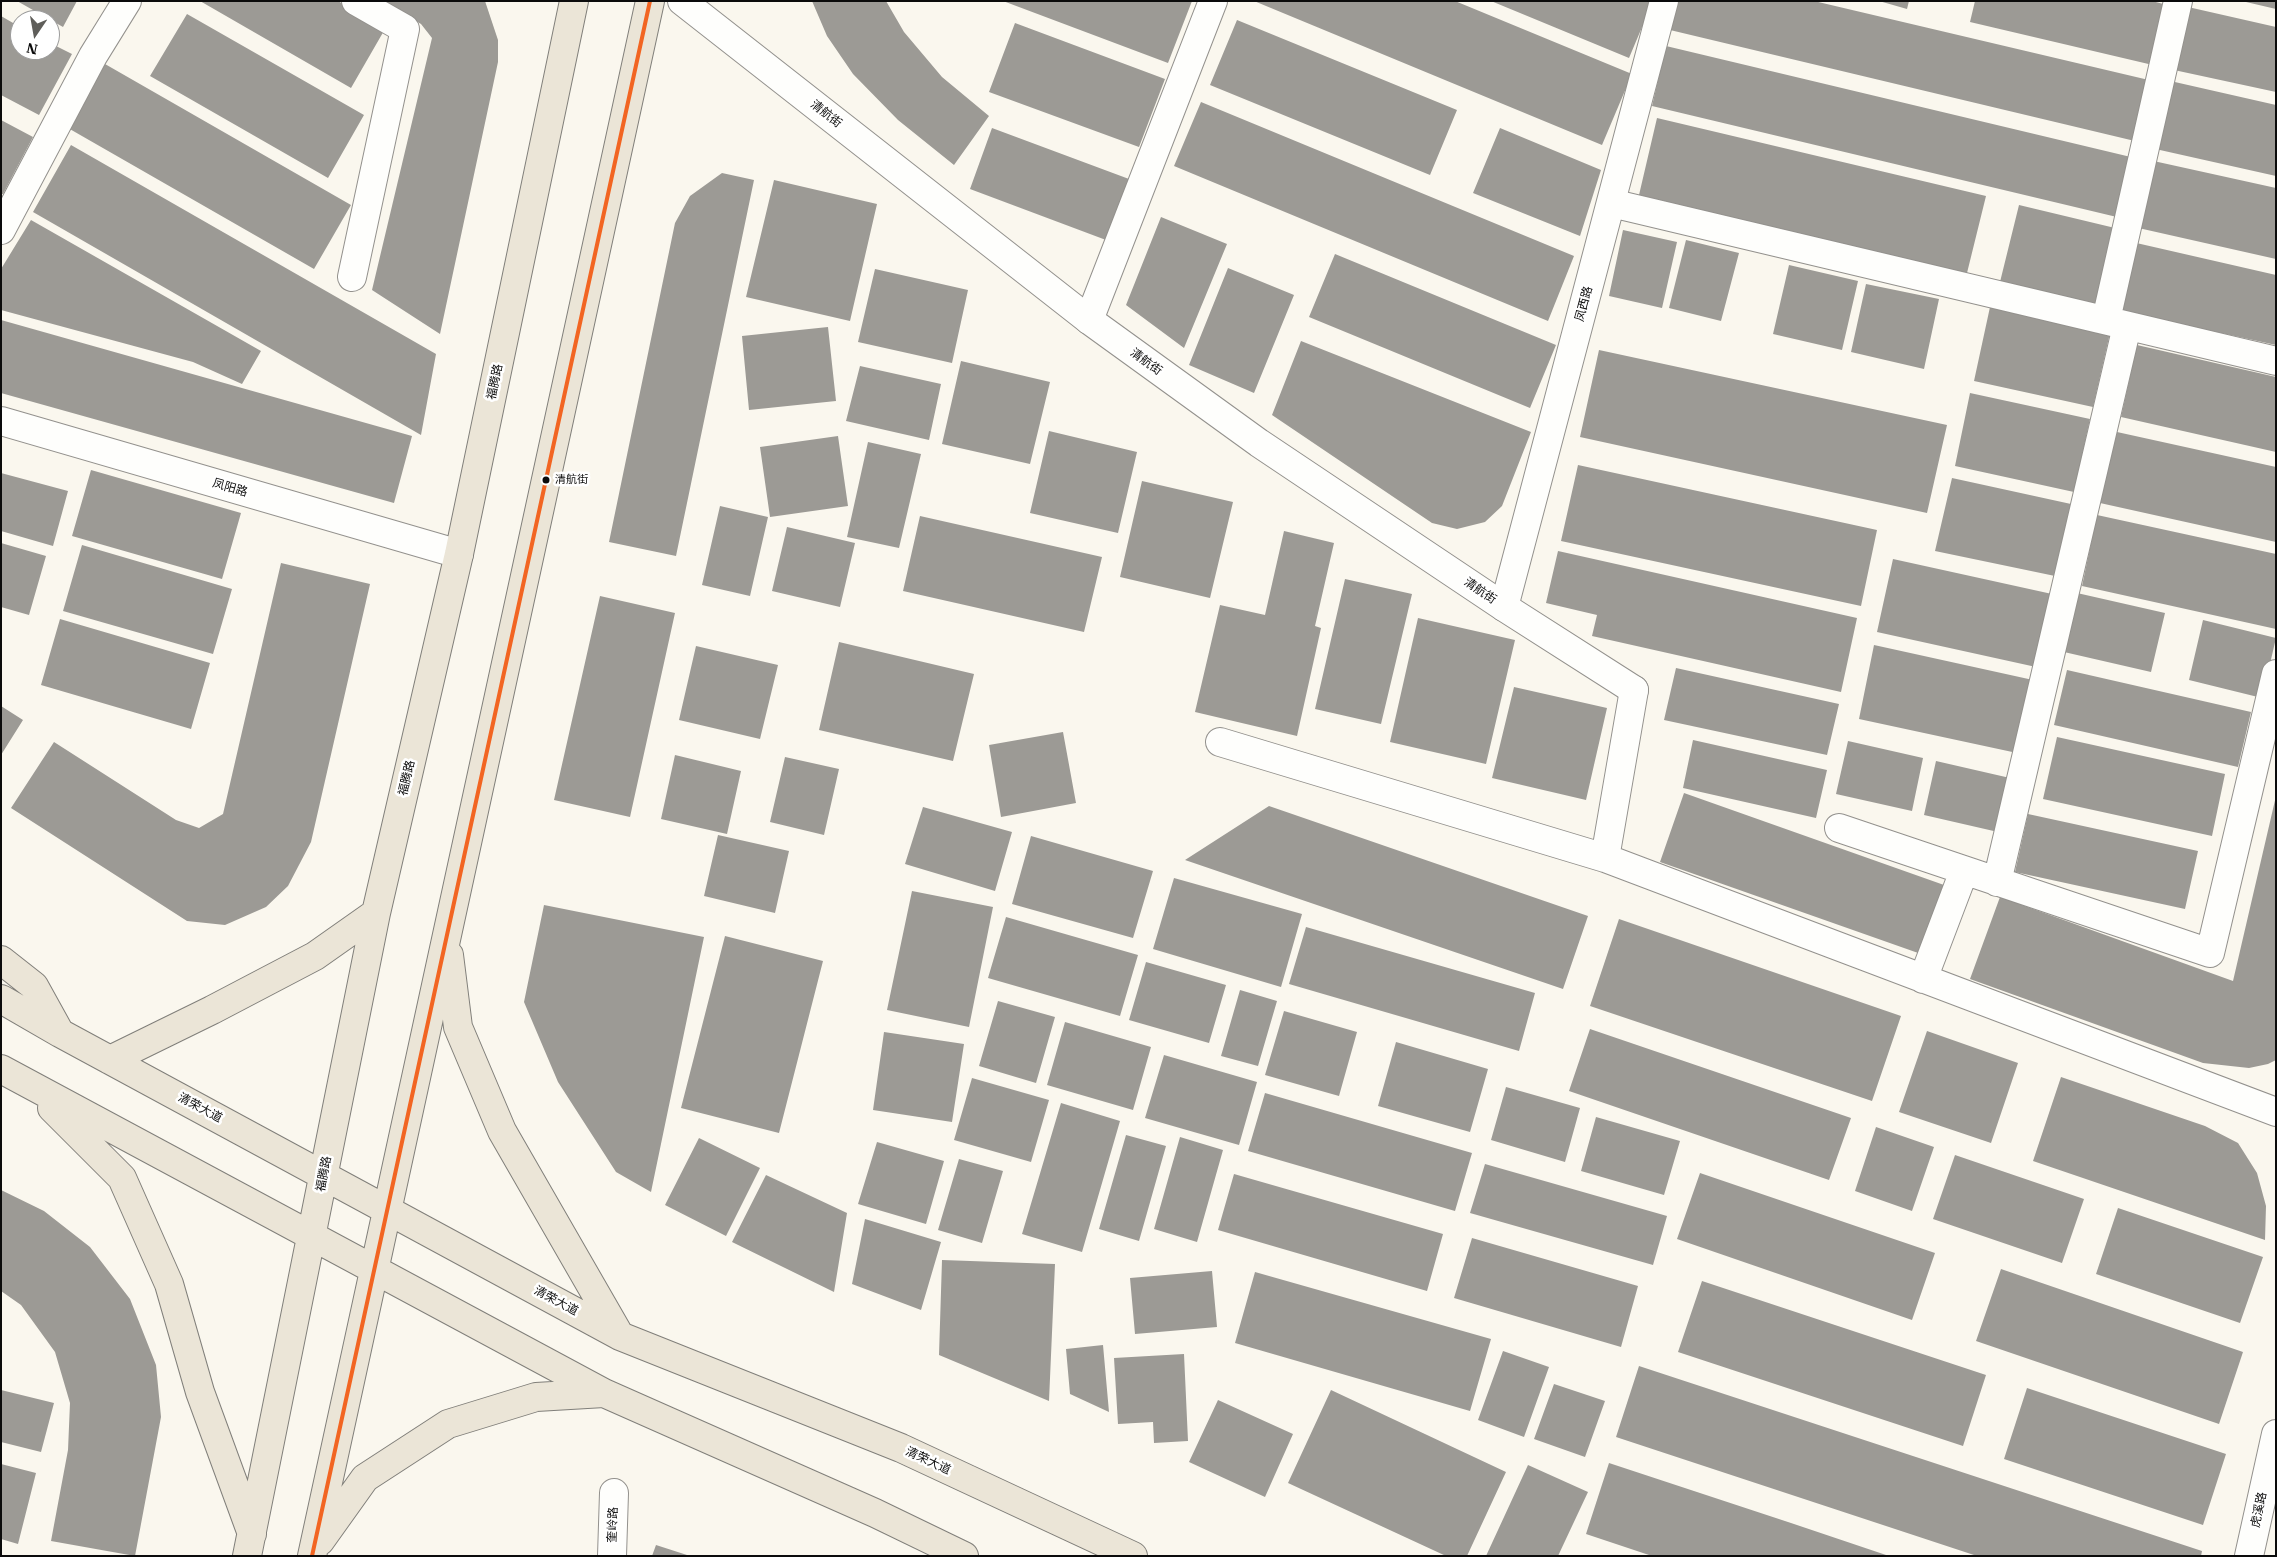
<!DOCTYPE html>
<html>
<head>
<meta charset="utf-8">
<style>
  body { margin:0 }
  #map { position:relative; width:2277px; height:1557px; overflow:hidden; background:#faf7ee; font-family:"IBM Plex Serif",serif }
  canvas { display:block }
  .frame { position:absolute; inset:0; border:2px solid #0b0b0b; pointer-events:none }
  .north { position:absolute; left:10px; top:10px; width:50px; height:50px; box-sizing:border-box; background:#fff; border:1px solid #9d9d9d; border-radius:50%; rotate:192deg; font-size:14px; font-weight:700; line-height:20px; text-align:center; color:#0b0b0b }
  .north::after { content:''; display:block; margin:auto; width:18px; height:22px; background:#5f5e5a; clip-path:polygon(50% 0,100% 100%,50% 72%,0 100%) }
</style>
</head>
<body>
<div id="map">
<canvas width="2277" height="1557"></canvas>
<div class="frame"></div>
<div class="north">N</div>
</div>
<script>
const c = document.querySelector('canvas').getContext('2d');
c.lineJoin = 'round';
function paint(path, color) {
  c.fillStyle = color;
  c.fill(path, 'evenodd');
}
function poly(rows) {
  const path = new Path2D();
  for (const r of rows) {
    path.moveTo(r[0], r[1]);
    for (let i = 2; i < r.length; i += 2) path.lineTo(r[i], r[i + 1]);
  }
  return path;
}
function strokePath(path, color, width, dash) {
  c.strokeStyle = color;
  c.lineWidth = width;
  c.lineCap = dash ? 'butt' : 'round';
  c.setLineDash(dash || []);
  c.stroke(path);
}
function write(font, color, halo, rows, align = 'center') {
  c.font = font + ' "IBM Plex Serif","Noto Sans SC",serif';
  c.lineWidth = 5;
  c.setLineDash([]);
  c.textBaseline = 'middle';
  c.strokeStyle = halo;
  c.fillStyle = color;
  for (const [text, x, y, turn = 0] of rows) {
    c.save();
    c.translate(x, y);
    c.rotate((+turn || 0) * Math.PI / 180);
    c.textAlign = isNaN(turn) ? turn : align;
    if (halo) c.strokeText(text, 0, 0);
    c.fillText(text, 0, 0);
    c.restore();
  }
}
const building = poly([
  [17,1,77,1,63,27],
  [200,1,338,1,385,29,351,88],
  [388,1,485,1,498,40,498,62,440,334,372,290,432,38,421,24,386,4],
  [812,1,886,1,904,32,942,77,989,116,954,165,898,120,853,74,827,36],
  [1003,1,1192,1,1168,63],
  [1254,1,1455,1,1632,74,1602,145],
  [1491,1,1653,1,1629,58],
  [1677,1,1814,1,2153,81,2139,142,1670,30],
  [1879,1,1909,1,1907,9],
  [1975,1,2152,1,2171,6,2157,66,1970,22],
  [2246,1,2276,1,2276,9,2246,2],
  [2188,7,2276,27,2276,92,2174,70],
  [187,14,364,115,328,178,150,76],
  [1,16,20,27,20,50,50,50,50,43,72,54,39,115,1,95],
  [1237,20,1457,110,1430,175,1210,85],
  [1015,23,1165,79,1139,147,989,92],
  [1666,46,2135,158,2121,218,1652,106],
  [105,64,351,205,314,269,68,128],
  [2166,80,2276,105,2276,176,2151,148],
  [1201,102,1574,256,1548,321,1174,166],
  [1657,118,1986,196,1967,273,1639,195],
  [1,120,33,137,3,194,1,194],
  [992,128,1129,179,1106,240,970,189],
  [1500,128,1601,170,1580,236,1473,193],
  [71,145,436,354,421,435,33,212],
  [2149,160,2276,188,2276,259,2134,227],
  [722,173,754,180,676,556,609,542,675,223,690,196],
  [774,180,877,204,850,321,746,297],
  [2019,205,2115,228,2096,305,2000,282],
  [1161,217,1227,244,1184,348,1126,305],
  [31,220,261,351,242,384,193,362,1,310,1,269],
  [1623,230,1677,242,1662,308,1609,296],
  [1686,240,1739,253,1721,321,1669,308],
  [2132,242,2276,275,2276,345,2116,310],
  [1335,254,1556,345,1530,408,1309,317],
  [1789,265,1858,281,1842,350,1773,334],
  [1228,268,1294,295,1254,393,1189,365],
  [875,269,968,290,952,363,858,342],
  [1866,284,1939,299,1924,369,1851,352],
  [1990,307,2110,333,2093,407,1974,381],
  [1,320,412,436,394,503,1,393],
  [828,327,836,401,749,410,742,336],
  [1301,341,1531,432,1502,506,1485,522,1457,529,1432,523,1272,415],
  [2137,345,2276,377,2276,452,2121,417],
  [1599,350,1947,425,1927,513,1580,437],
  [961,361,1050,382,1030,464,942,444],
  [860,366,941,384,929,440,846,421],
  [1970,393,2090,419,2074,492,1955,466],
  [1049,431,1137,452,1118,533,1030,513],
  [2117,432,2276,467,2276,542,2100,503],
  [838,436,848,506,770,517,760,447],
  [868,442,921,454,899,548,847,537],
  [1578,465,1877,530,1861,606,1561,541],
  [91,470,241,513,222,579,72,536],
  [1,473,68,491,53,546,1,531],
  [1952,478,2071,504,2055,576,1935,551],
  [1142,481,1233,502,1210,598,1120,577],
  [720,506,768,517,750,596,702,585],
  [2097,515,2276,554,2276,629,2082,586],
  [920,516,1102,557,1084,632,903,591],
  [787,527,855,543,840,607,772,591],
  [1284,531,1334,543,1315,626,1321,628,1297,736,1195,712,1220,605,1265,615],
  [1,543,46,556,29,615,1,607],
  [82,545,232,589,213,654,63,611],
  [1558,551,1857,618,1841,692,1592,636,1597,615,1546,603],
  [1893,559,2052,594,2036,667,1877,632],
  [281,563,370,584,311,842,288,886,266,907,225,925,187,921,11,808,54,742,176,820,199,828,223,814],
  [1345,579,1412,594,1381,724,1315,709],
  [2077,593,2165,613,2151,672,2064,652],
  [600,596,675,613,630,817,554,800],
  [1418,618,1515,640,1486,764,1390,742],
  [60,619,210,663,191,729,41,685],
  [2203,620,2276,638,2262,698,2189,680],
  [839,642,974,674,953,761,819,730],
  [1874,645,2033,680,2017,753,1859,719],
  [696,646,778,665,760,739,679,720],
  [1676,668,1839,704,1827,755,1664,720],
  [2067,670,2251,712,2238,767,2054,725],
  [1514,687,1607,708,1586,800,1492,778],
  [1,706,23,720,1,755],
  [1063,732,1076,803,1001,817,989,745],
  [2057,737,2225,774,2212,836,2043,799],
  [1693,740,1827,770,1816,818,1683,788],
  [1848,741,1923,758,1912,811,1836,794],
  [675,755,741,771,727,834,661,819],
  [785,757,839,769,824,835,770,822],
  [1936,761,2010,778,1998,832,1924,815],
  [1684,793,1944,885,1921,954,1660,862],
  [2276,796,2276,1060,2268,1064,2249,1068,2203,1063,1970,979,2000,897,2233,981],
  [1269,806,1588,916,1563,989,1185,860],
  [923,807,1012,832,995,891,905,864],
  [2028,814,2198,851,2185,909,2015,872],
  [718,835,789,851,775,913,704,896],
  [1031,836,1153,871,1133,938,1012,904],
  [1174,878,1302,914,1281,987,1153,949],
  [912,891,993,907,969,1027,887,1010],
  [544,905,704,937,651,1192,616,1172,558,1082,524,1002],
  [1006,917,1138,955,1120,1016,988,978],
  [1619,919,1901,1016,1872,1101,1590,1006],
  [1306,927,1535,993,1519,1051,1289,984],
  [725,936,823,961,779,1133,681,1108],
  [1146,962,1226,985,1209,1043,1129,1020],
  [1240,990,1277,1001,1258,1066,1221,1056],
  [998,1001,1055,1017,1036,1083,979,1066],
  [1284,1011,1357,1032,1339,1096,1265,1075],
  [1065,1022,1151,1047,1133,1110,1047,1085],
  [1590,1029,1851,1118,1829,1180,1569,1091],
  [1927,1031,2018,1063,1991,1143,1899,1112],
  [884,1032,964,1044,952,1122,873,1110],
  [1396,1042,1488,1069,1470,1132,1378,1106],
  [1164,1055,1257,1082,1239,1145,1145,1118],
  [2061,1077,2205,1126,2238,1143,2257,1173,2266,1206,2265,1240,2033,1161],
  [972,1078,1049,1100,1031,1162,954,1140],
  [1506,1087,1580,1108,1565,1162,1491,1140],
  [1265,1093,1472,1153,1455,1211,1248,1151],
  [1061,1103,1120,1121,1082,1252,1022,1234],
  [1596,1117,1680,1141,1664,1195,1581,1171],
  [1876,1127,1934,1147,1912,1211,1855,1191],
  [1126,1135,1166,1146,1139,1241,1099,1229],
  [1180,1137,1223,1150,1197,1242,1154,1229],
  [699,1138,760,1168,726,1236,665,1205],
  [877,1142,944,1161,926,1224,858,1204],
  [1955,1155,2084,1199,2062,1263,1933,1219],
  [959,1159,1003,1171,982,1243,938,1230],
  [1485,1164,1667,1216,1653,1265,1470,1213],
  [1700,1173,1935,1253,1912,1320,1677,1239],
  [1234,1174,1443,1234,1427,1291,1218,1230],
  [766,1175,847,1213,834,1292,732,1242],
  [1,1190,44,1211,90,1247,130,1299,156,1365,161,1417,135,1556,51,1541,68,1450,70,1403,55,1352,21,1305,1,1291],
  [2118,1208,2263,1257,2240,1323,2096,1274],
  [865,1219,941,1242,921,1310,852,1284],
  [1472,1238,1638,1286,1621,1347,1454,1298],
  [942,1260,1055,1264,1049,1401,939,1355],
  [2001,1269,2243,1352,2219,1424,1976,1341],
  [1212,1271,1217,1327,1135,1334,1130,1278],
  [1255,1272,1491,1339,1470,1411,1235,1343],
  [1702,1281,1986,1375,1963,1446,1678,1352],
  [1103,1345,1109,1412,1070,1394,1066,1349],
  [1503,1351,1549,1367,1524,1437,1478,1420],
  [1184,1354,1188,1441,1154,1443,1153,1422,1118,1424,1114,1358],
  [1639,1366,2202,1551,2201,1556,1977,1556,1616,1437],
  [1554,1384,1605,1401,1585,1457,1534,1439],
  [2027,1388,2226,1454,2203,1525,2004,1459],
  [1,1390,54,1403,41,1452,1,1442],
  [1331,1390,1506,1472,1467,1556,1446,1556,1288,1483],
  [1218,1400,1293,1434,1265,1497,1189,1462],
  [1609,1463,1791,1523,1889,1556,1652,1556,1586,1534],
  [1,1464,36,1473,18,1544,1,1539],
  [1528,1465,1588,1492,1558,1556,1486,1556],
  [656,1545,687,1555,687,1556,652,1556]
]);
const minor = poly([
  [1611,203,2276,361],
  [1,230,93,56,127,1],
  [352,277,405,29,356,1],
  [1089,320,1213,1],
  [2106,320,2178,1],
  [1,421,459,554],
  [1504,607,1664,1],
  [1634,690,1605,858,2276,1112],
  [1220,742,1605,858],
  [1839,828,2210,953,2276,674],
  [1997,882,2127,326],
  [1923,979,1964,871],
  [612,1556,614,1493],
  [2249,1556,2276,1434]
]);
const tertiary = poly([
  [682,1,1089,320,1259,443,1504,607,1634,690]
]);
const primary = poly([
  [449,955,458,1027,502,1131,620,1336],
  [1,960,34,986,60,1033],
  [1,999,60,1033,620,1336,901,1448,1133,1556],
  [110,1060,212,1010,315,956,376,913],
  [1,1069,604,1393,875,1513,964,1556],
  [52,1108,122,1178,169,1284,200,1392,252,1534],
  [320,1541,365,1478,448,1424,536,1397,604,1393],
  [247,1556,376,913,459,554,574,1],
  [312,1556,650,1]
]);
const bus1 = poly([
  [312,1556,650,1]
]);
const markers = [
  [546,480,4.5,"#0b0b0b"]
];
const busNames = [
  ["清航街",555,480]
];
const streetNames = [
  ["清航街",826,114,38],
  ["凤西路",1584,304,-75],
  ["清航街",1146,362,36],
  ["福腾路",495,382,-78],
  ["凤阳路",230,488,16],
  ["清航街",1480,591,34],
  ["福腾路",407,778,-77],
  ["清荣大道",200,1108,28],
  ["福腾路",324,1174,-79],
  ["清荣大道",556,1301,28],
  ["清荣大道",928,1461,25],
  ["虎溪路",2259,1510,-78],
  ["奎岭路",613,1525,-88]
];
paint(building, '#9c9a95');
strokePath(minor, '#93918d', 30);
strokePath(tertiary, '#93918d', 30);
strokePath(primary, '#807f7a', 30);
strokePath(minor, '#fefefc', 28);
strokePath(tertiary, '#fefefc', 28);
strokePath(primary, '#ebe5d7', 28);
strokePath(bus1, '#f26522', 4);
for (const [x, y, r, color] of markers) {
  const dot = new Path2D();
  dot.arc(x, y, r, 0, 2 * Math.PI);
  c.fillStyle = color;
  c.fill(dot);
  strokePath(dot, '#fff', 2);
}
write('11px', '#0b0b0b', '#fff', busNames, 'left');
write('12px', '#0b0b0b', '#fff', streetNames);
</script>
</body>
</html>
